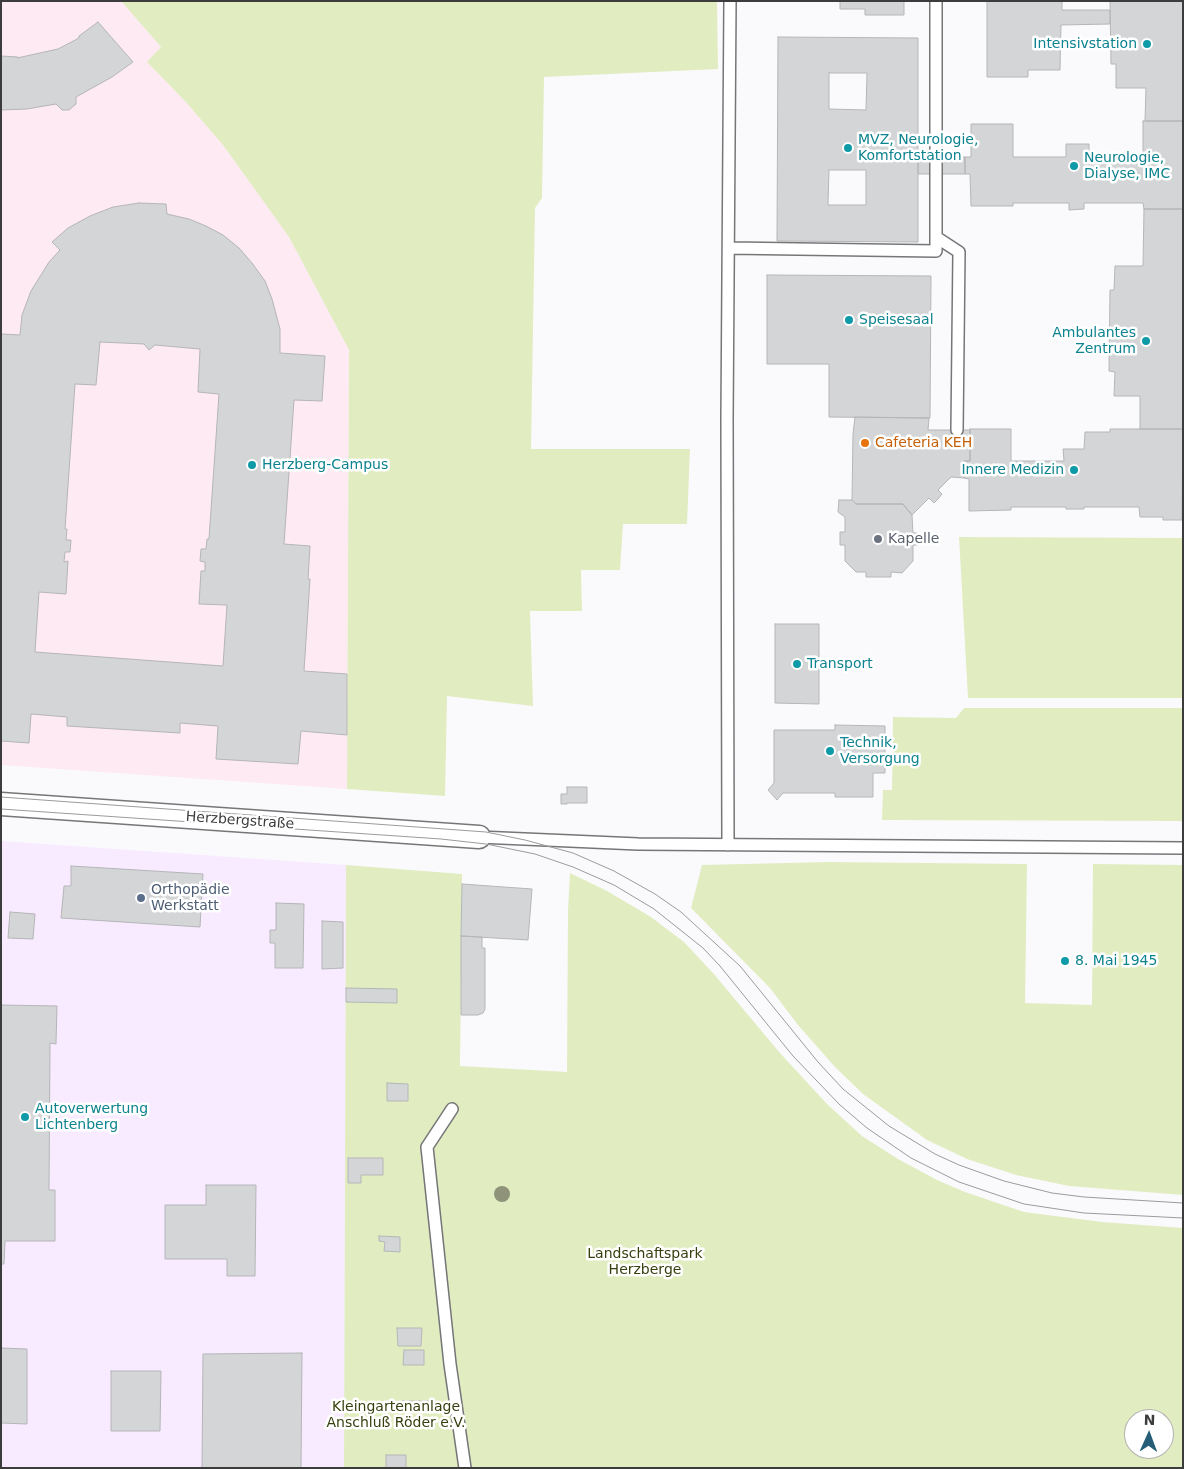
<!DOCTYPE html>
<html>
<head>
<meta charset="utf-8">
<style>
  body { margin:0 }
  #map { position:relative; width:1184px; height:1469px; overflow:hidden; background:#fafafd; font-family:"DejaVu Sans",sans-serif }
  canvas { display:block }
  .frame { position:absolute; inset:0; border:2px solid #3c3c3d; pointer-events:none }
  .north { position:absolute; left:1124px; top:1409px; width:50px; height:50px; box-sizing:border-box; background:#fff; border:1px solid #b1b1b1; border-radius:50%; rotate:2deg; font-size:14px; font-weight:700; line-height:20px; text-align:center; color:#3c3c3d }
  .north::after { content:''; display:block; margin:auto; width:18px; height:22px; background:#265e78; clip-path:polygon(50% 0,100% 100%,50% 72%,0 100%) }
</style>
</head>
<body>
<div id="map">
<canvas width="1184" height="1469"></canvas>
<div class="frame"></div>
<div class="north">N</div>
</div>
<script>
const c = document.querySelector('canvas').getContext('2d');
c.lineJoin = 'round';
function paint(path, color) {
  c.fillStyle = color;
  c.fill(path, 'evenodd');
}
function poly(rows) {
  const path = new Path2D();
  for (const r of rows) {
    path.moveTo(r[0], r[1]);
    for (let i = 2; i < r.length; i += 2) path.lineTo(r[i], r[i + 1]);
  }
  return path;
}
function strokePath(path, color, width, dash) {
  c.strokeStyle = color;
  c.lineWidth = width;
  c.lineCap = dash ? 'butt' : 'round';
  c.setLineDash(dash || []);
  c.stroke(path);
}
function write(font, color, halo, rows, align = 'center') {
  c.font = font + ' "DejaVu Sans",sans-serif';
  c.lineWidth = 5;
  c.setLineDash([]);
  c.textBaseline = 'middle';
  c.strokeStyle = halo;
  c.fillStyle = color;
  for (const [text, x, y, turn = 0] of rows) {
    c.save();
    c.translate(x, y);
    c.rotate((+turn || 0) * Math.PI / 180);
    c.textAlign = isNaN(turn) ? turn : align;
    if (halo) c.strokeText(text, 0, 0);
    c.fillText(text, 0, 0);
    c.restore();
  }
}
const commercial = poly([
  [1,1,121,1,161,47,148,63,184,100,223,145,289,237,349,350,347,789,1,765]
]);
const industrial = poly([
  [1,841,346,865,344,1468,1,1468]
]);
const green = poly([
  [121,1,717,1,718,69,544,77,542,198,535,208,531,449,690,449,687,524,623,524,620,570,581,570,582,611,530,611,533,706,447,696,445,796,347,789,349,350,289,237,223,145,184,100,147,62,161,47],
  [959,537,1183,538,1183,698,968,698],
  [964,708,1183,708,1183,821,882,820,883,790,892,790,893,717,956,718],
  [827,862,1027,864,1025,1003,1092,1005,1093,864,1183,865,1183,1195,1069,1186,1016,1175,967,1159,927,1140,863,1094,835,1067,798,1025,770,988,691,908,702,865],
  [346,865,462,874,460,1066,567,1072,568,910,570,873,607,891,651,917,684,942,713,973,780,1053,827,1104,862,1136,898,1159,937,1180,965,1192,1024,1212,1102,1222,1183,1228,1183,1468,344,1468],
  [1134,1419,1164,1419,1164,1449,1134,1449]
]);
const building = poly([
  [840,1,904,1,904,15,865,15,865,9,840,9,840,1],
  [987,1,1062,1,1062,10,1110,10,1110,24,1061,25,1060,70,1028,70,1028,77,987,77,987,1],
  [1110,1,1183,1,1183,121,1145,121,1146,88,1116,88,1116,64,1111,64,1110,1],
  [98,22,133,62,112,77,76,97,76,104,69,110,62,110,56,104,27,109,1,110,1,56,18,57,17,58,58,49,79,38,79,36,98,22],
  [778,37,918,38,918,242,777,241,778,37],
  [829,73,867,73,866,110,829,109,829,73],
  [829,170,866,170,866,205,828,205,829,170],
  [1143,121,1183,121,1183,209,1144,209,1143,203,1084,203,1084,209,1069,210,1069,203,1013,203,1013,206,971,206,970,174,965,174,965,157,971,157,971,124,1013,124,1013,157,1066,157,1066,144,1089,144,1089,156,1143,157,1143,121],
  [918,157,965,157,965,174,918,174,918,157],
  [139,203,166,204,167,214,189,219,206,226,223,235,239,248,252,263,265,281,272,299,280,329,280,353,325,356,322,401,294,400,284,544,310,546,308,579,310,579,304,671,347,674,347,735,301,731,298,764,216,759,218,726,180,723,180,733,67,726,67,717,31,714,29,743,1,741,1,334,20,335,22,315,31,291,49,262,60,250,52,242,68,228,90,216,113,207,139,203],
  [100,342,144,344,149,350,155,345,200,349,198,392,219,394,209,539,207,539,206,549,201,549,200,561,205,562,205,571,201,571,199,604,227,605,223,666,35,652,39,592,66,594,68,561,64,562,65,552,70,552,71,540,66,540,67,529,65,529,75,384,96,385,100,342],
  [1144,209,1183,209,1183,429,1140,429,1140,396,1114,396,1115,372,1109,371,1110,290,1114,290,1115,266,1143,266,1144,209],
  [767,275,931,276,930,418,829,417,829,364,767,364,767,275],
  [855,417,929,418,928,430,970,430,970,461,964,461,964,478,951,477,938,490,942,494,938,499,934,503,929,498,912,515,903,504,856,504,852,500,853,434,855,417],
  [970,429,1011,429,1011,461,1064,461,1063,449,1084,449,1085,432,1110,432,1110,429,1183,429,1182,520,1163,520,1163,517,1140,517,1139,507,1084,507,1084,509,1066,509,1066,507,1011,507,1011,510,969,511,969,479,964,478,964,461,970,461,970,429],
  [839,500,852,500,856,504,903,504,912,515,913,533,917,533,917,545,913,545,913,561,902,573,891,572,891,577,866,577,866,572,856,572,845,561,845,545,840,545,840,532,845,532,845,517,838,512,839,500],
  [775,624,819,624,819,704,775,703,775,624],
  [835,725,885,726,885,773,873,773,873,797,835,797,835,793,783,793,777,800,768,790,774,783,774,730,835,730,835,725],
  [567,787,587,787,587,803,567,803,567,804,561,804,561,794,567,794,567,787],
  [71,866,203,874,200,927,61,918,64,886,71,886,71,866],
  [462,884,532,889,528,940,461,936,462,884],
  [276,903,304,904,303,968,275,968,275,943,270,943,270,930,276,930,276,903],
  [10,912,35,914,33,939,8,938,10,912],
  [322,921,343,922,343,968,322,969,322,921],
  [461,936,482,937,482,948,485,948,485,1009,483,1013,478,1015,461,1015,461,936],
  [346,988,397,989,397,1003,346,1002,346,988],
  [1,1005,57,1006,56,1044,50,1043,49,1190,55,1190,55,1241,5,1241,4,1264,1,1264,1,1005],
  [387,1083,408,1084,408,1101,387,1101,387,1083],
  [348,1158,383,1158,383,1175,361,1175,361,1183,348,1183,348,1158],
  [206,1185,256,1185,255,1276,227,1276,227,1259,165,1259,165,1205,206,1205,206,1185],
  [379,1236,400,1237,400,1252,384,1251,385,1242,379,1241,379,1236],
  [397,1328,422,1328,421,1346,398,1346,397,1328],
  [1,1348,27,1349,27,1424,1,1423,1,1348],
  [404,1350,424,1350,424,1365,403,1365,404,1350],
  [302,1353,301,1468,202,1468,203,1354,302,1353],
  [111,1371,161,1371,160,1431,111,1431,111,1371],
  [403,1401,431,1401,431,1412,403,1412,403,1401],
  [386,1455,406,1455,406,1468,386,1468,386,1455]
]);
const lane = poly([
  [936,237,959,252,957,430],
  [729,248,936,251,936,1],
  [479,837,638,844,1183,848],
  [728,845,727,418,730,1],
  [452,1109,427,1147,450,1364,465,1468]
]);
const street = poly([
  [1,804,479,837]
]);
const tram = poly([
  [1,797,486,832,525,840,573,853,614,871,655,894,681,912,740,966,818,1062,843,1089,889,1126,935,1154,959,1165,1004,1181,1052,1193,1084,1197,1183,1203],
  [1,809,441,839,486,844,535,854,573,867,614,885,654,909,703,948,720,966,793,1056,840,1105,867,1128,911,1158,959,1182,1024,1204,1084,1213,1183,1218]
]);
const trees = [
  [502,1194]
];
const markers = [
  [1147,44,5,"#0f9aa8"],
  [848,148,5,"#0f9aa8"],
  [1074,166,5,"#0f9aa8"],
  [849,320,5,"#0f9aa8"],
  [1146,341,5,"#0f9aa8"],
  [865,443,5,"#e8710a"],
  [252,465,5,"#0f9aa8"],
  [1074,470,5,"#0f9aa8"],
  [878,539,5,"#6b7280"],
  [797,664,5,"#0f9aa8"],
  [830,751,5,"#0f9aa8"],
  [141,898,5,"#5c6f8a"],
  [1065,961,5,"#0f9aa8"],
  [25,1117,5,"#0f9aa8"]
];
const cultureNames = [
  ["Intensivstation",1137,44,"right"],
  ["MVZ, Neurologie,",858,140],
  ["Komfortstation",858,156],
  ["Neurologie,",1084,158],
  ["Dialyse, IMC",1084,174],
  ["Speisesaal",859,320],
  ["Ambulantes",1136,333,"right"],
  ["Zentrum",1136,349,"right"],
  ["Herzberg-Campus",262,465],
  ["Innere Medizin",1064,470,"right"],
  ["Transport",807,664],
  ["Technik,",840,743],
  ["Versorgung",840,759],
  ["8. Mai 1945",1075,961],
  ["Autoverwertung",35,1109],
  ["Lichtenberg",35,1125]
];
const foodNames = [
  ["Cafeteria KEH",875,443]
];
const worshipNames = [
  ["Kapelle",888,539]
];
const streetNames = [
  ["Herzbergstraße",240,821,4]
];
const serviceNames = [
  ["Orthopädie",151,890],
  ["Werkstatt",151,906]
];
const parkNames = [
  ["Landschaftspark",645,1254],
  ["Herzberge",645,1270],
  ["Kleingartenanlage",396,1407],
  ["Anschluß Röder e.V.",396,1423]
];
paint(commercial, '#feeaf2');
paint(industrial, '#f8ebff');
paint(green, '#e2ecc1');
paint(building, '#d4d5d7');
strokePath(building, '#b5b6b8', 1);
strokePath(lane, '#757678', 14);
strokePath(street, '#757678', 25);
strokePath(lane, '#fff', 11);
strokePath(street, '#fff', 22);
strokePath(tram, '#9b9b9c', 1);
c.fillStyle = '#8f937a';
for (const [x, y] of trees) {
  c.beginPath();
  c.arc(x, y, 8, 0, 2 * Math.PI);
  c.fill();
}
for (const [x, y, r, color] of markers) {
  const dot = new Path2D();
  dot.arc(x, y, r, 0, 2 * Math.PI);
  c.fillStyle = color;
  c.fill(dot);
  strokePath(dot, '#fff', 2);
}
write('14px', '#0d838f', '#fff', cultureNames, 'left');
write('14px', '#c56008', '#fff', foodNames, 'left');
write('14px', '#5b616d', '#fff', worshipNames, 'left');
write('14px', '#3c3c3d', '#fff', streetNames);
write('14px', '#4e5e75', '#fff', serviceNames, 'left');
write('14px', '#373f0f', '#fff', parkNames);
</script>
</body>
</html>
